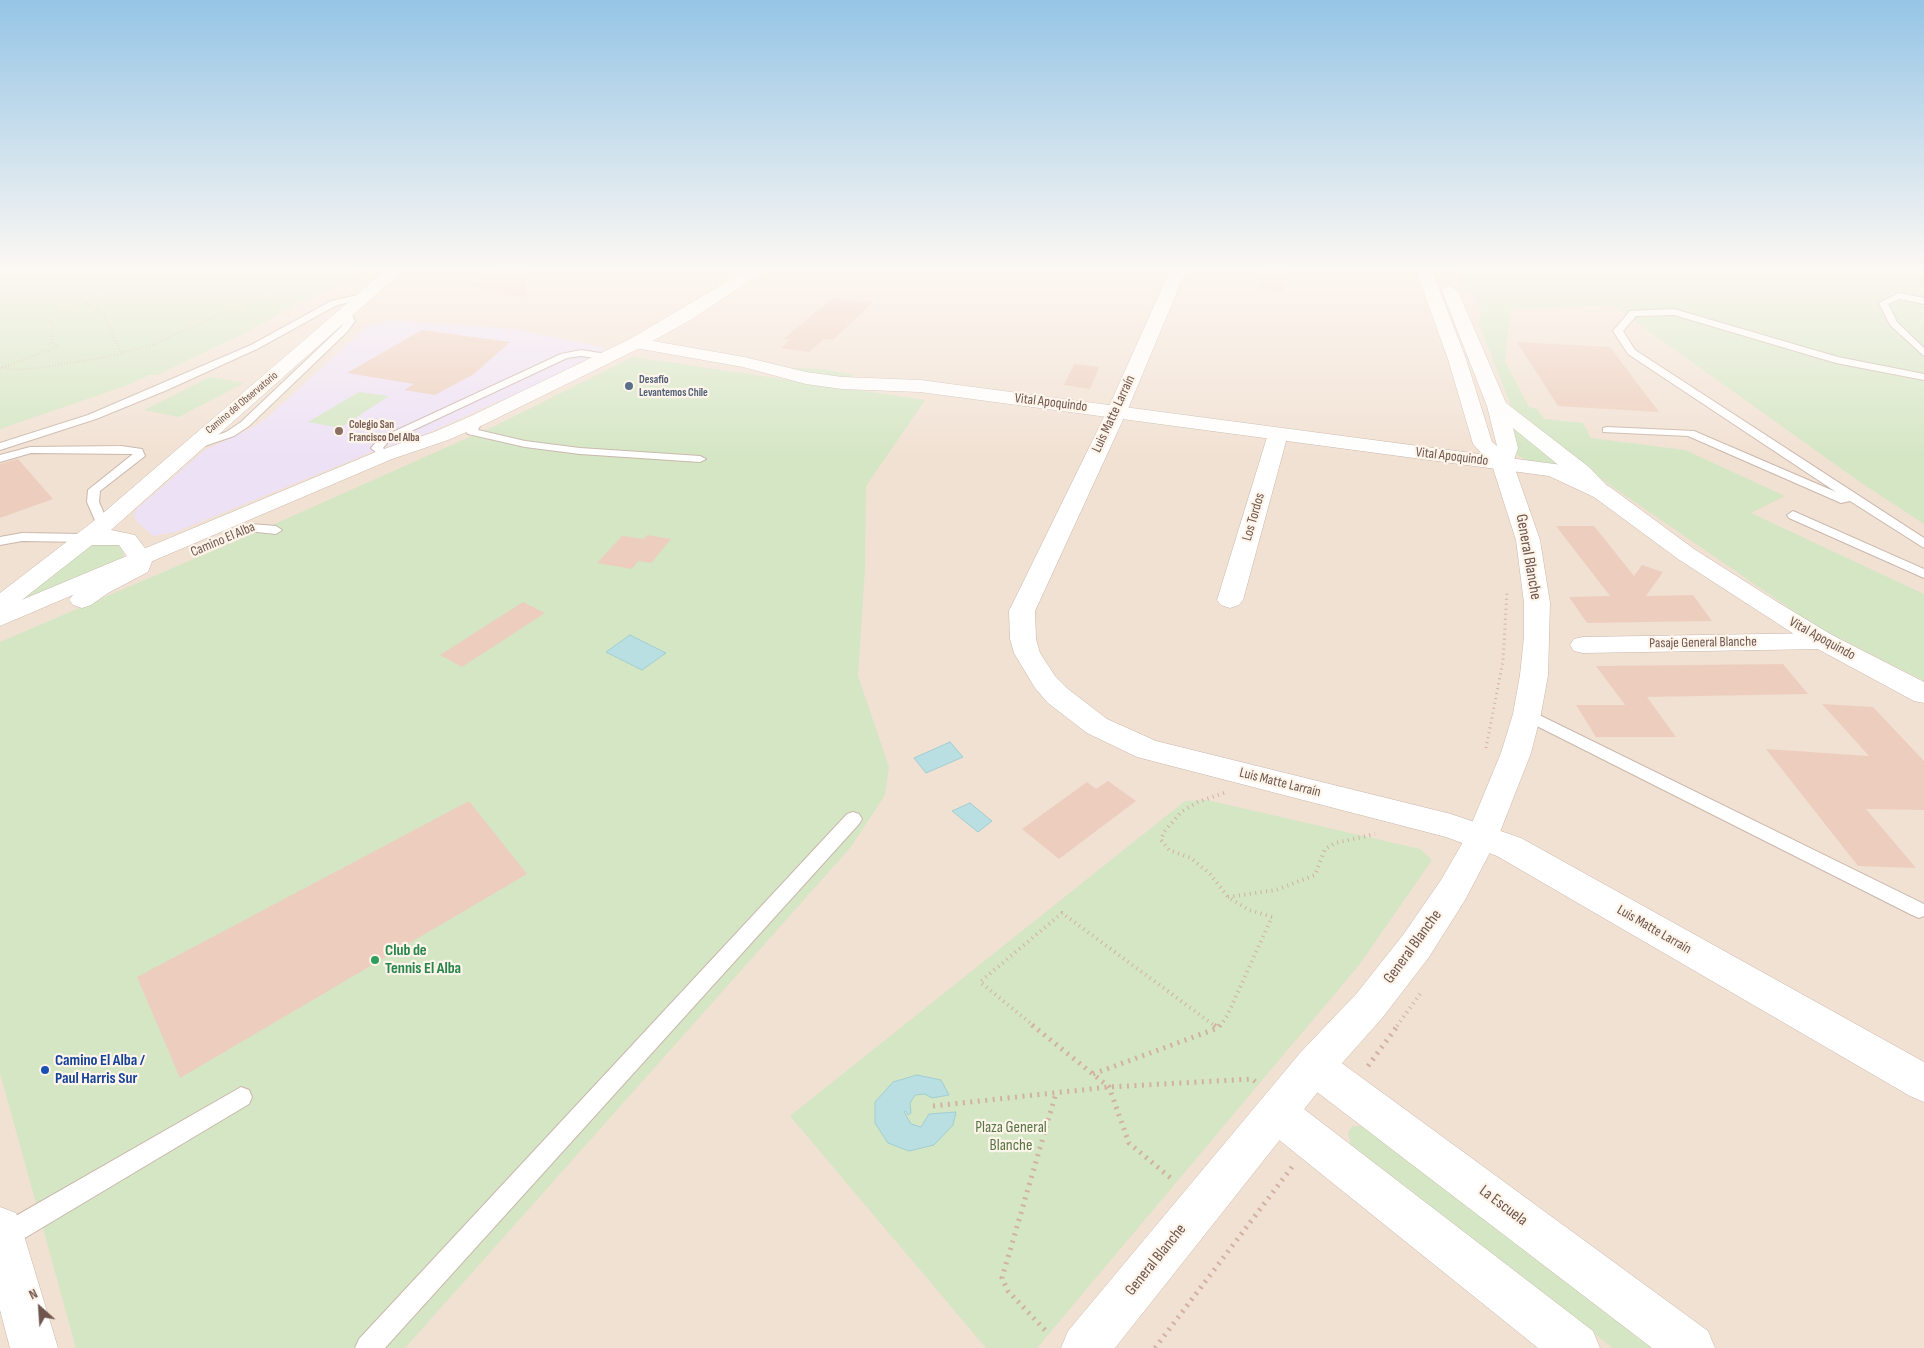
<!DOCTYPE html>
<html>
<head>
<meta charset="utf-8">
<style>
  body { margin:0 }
  #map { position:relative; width:1924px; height:1348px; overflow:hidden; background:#faf0e4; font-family:"Sofia Sans Condensed",sans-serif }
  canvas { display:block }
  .north { position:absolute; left:15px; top:1283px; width:50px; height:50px; -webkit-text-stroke:4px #fdf4ea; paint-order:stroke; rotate:334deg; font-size:14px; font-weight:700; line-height:20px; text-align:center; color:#70564c }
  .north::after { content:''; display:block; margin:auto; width:18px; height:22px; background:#70564c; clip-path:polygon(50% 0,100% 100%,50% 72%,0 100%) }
</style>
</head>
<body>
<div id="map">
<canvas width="1924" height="1348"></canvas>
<div class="north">N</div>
</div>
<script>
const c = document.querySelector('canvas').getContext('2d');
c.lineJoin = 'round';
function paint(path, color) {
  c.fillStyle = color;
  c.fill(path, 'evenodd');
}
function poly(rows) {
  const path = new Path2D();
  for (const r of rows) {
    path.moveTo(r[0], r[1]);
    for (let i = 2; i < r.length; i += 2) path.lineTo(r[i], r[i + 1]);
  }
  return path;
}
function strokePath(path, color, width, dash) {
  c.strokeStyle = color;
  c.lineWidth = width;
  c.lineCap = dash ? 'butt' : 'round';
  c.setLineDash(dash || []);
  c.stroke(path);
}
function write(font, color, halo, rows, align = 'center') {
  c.font = font + ' "Sofia Sans Condensed",sans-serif';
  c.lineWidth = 4.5;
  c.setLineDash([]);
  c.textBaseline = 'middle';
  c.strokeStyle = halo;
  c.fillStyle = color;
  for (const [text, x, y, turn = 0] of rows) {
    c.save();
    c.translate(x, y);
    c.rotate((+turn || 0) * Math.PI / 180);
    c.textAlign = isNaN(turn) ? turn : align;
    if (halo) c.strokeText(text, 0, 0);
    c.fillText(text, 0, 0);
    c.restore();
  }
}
const residential = poly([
  [0,268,1924,268,1924,1348,0,1348]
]);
const education = poly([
  [393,320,514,329,607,348,533,386,405,443,384,447,176,532,153,536,136,521,134,514,138,508,205,450,252,428,269,416,368,325]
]);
const green = poly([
  [0,268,365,268,352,278,293,306,245,333,157,375,149,375,128,385,0,429],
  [1455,268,1924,268,1924,524,1860,482,1612,305,1511,310,1505,361,1529,407,1537,409,1544,419,1583,423,1591,438,1685,450,1785,496,1751,513,1924,594,1924,681,1817,627,1591,472,1511,406,1478,321,1483,311],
  [633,357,925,400,866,486,865,568,858,676,889,767,885,795,850,848,405,1348,76,1348,0,1073,0,642,252,534,499,424],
  [791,368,824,369,853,375,851,378,815,377,789,370],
  [210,377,244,383,179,417,144,410],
  [359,392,389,396,340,428,308,422],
  [1507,419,1566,467,1530,461,1518,456],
  [119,542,125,560,19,601,88,544],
  [1207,800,1420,849,1432,860,1359,965,1037,1348,986,1348,790,1116,1185,801],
  [1352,1126,1366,1126,1660,1348,1613,1348,1351,1145,1348,1133]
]);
const water = poly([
  [630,635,666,653,642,670,606,652,630,635],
  [950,742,963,757,926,773,914,758,950,742],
  [970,803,992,821,978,832,952,811,970,803],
  [917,1075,941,1080,949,1095,932,1098,925,1094,915,1095,910,1103,911,1113,908,1115,906,1111,904,1112,911,1124,921,1127,929,1114,956,1112,953,1125,934,1145,909,1151,888,1143,875,1123,875,1102,893,1082,917,1075]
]);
const building = poly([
  [499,268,527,268,527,297,479,292,486,287,472,286],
  [1266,268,1288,268,1283,292,1260,289],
  [833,298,872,303,833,340,824,339,809,352,781,348,790,340,783,339],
  [422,330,510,342,474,374,435,395,404,390,414,384,347,373],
  [1517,342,1610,347,1659,412,1558,406],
  [1074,364,1099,367,1090,389,1064,385],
  [18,459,53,499,0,518,0,464],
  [1556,526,1594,526,1634,576,1642,565,1663,572,1646,596,1693,595,1712,621,1587,623,1569,597,1610,596],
  [647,535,671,539,651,563,638,561,632,569,597,563,622,536,644,539],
  [523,602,545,613,462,667,440,655],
  [1783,664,1808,694,1647,697,1676,737,1596,737,1576,705,1625,705,1596,666],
  [1822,704,1873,707,1924,761,1924,810,1866,809,1916,868,1858,866,1766,749,1869,756],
  [1108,781,1136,801,1059,859,1022,829,1087,782,1096,789],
  [469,801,527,874,180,1078,137,977]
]);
const pathFar3 = poly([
  [87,303,104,316,121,353],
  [2,367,15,370,39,368,111,356,154,344,263,296,266,291,281,282,291,268],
  [0,368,53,349,58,345,52,343,53,329,51,322,45,318,46,316,87,303,102,286,116,278,120,272,111,268]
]);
const pathFar2 = poly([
  [1486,748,1503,661,1507,591]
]);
const pathFar1 = poly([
  [1228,897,1276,890,1315,875,1325,849,1335,843,1375,834],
  [1034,1026,980,982,1062,913,1215,1026],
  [1220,1026,1227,1016,1272,917,1249,910,1228,897,1210,874,1191,858,1169,850,1161,840,1164,832,1181,812,1198,802,1224,793],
  [1397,1026,1420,994]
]);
const path = poly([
  [1032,1025,1109,1087,1129,1143,1173,1180],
  [1214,1025,1218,1028],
  [1368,1066,1398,1025],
  [1093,1074,1218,1028,1220,1025],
  [933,1106,1109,1087,1252,1079,1257,1083],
  [1045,1330,1008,1291,1002,1278,1056,1093],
  [1155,1348,1292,1167]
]);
const service = poly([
  [1227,268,1256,268,1251,273,1227,268],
  [367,293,370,294,370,298,337,305,257,349,167,390,96,419,0,450,0,443,88,415,251,345,331,301,367,293],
  [1899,293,1924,298,1924,304,1900,299,1888,304,1897,322,1924,348,1924,356,1890,325,1879,303,1899,293],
  [1674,309,1838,357,1924,374,1924,380,1836,363,1674,315,1636,316,1623,331,1635,350,1924,538,1924,548,1850,501,1841,503,1688,436,1603,432,1603,428,1607,427,1694,431,1836,492,1628,354,1613,331,1630,311,1674,309],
  [347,310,350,311,355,321,348,331,249,426,234,436,196,449,188,449,188,445,226,432,241,422,341,327,345,321,342,313,347,310],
  [581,350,607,354,612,357,607,360,581,356,567,358,388,442,383,448,391,455,389,457,381,457,371,448,380,438,561,354,581,350],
  [478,417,483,420,478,430,525,441,580,448,700,456,706,459,700,462,580,454,525,447,468,434,466,432,473,420,478,417],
  [121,446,142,449,145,456,100,491,99,502,109,525,103,529,97,525,87,502,88,490,133,454,31,453,0,462,0,455,30,447,121,446],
  [1793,511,1924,569,1924,578,1789,518,1787,515,1793,511],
  [251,524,276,526,282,530,276,534,247,531,245,528,251,524],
  [22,533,85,534,91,538,85,542,22,541,0,545,0,537,22,533],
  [1527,709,1924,904,1924,916,1919,918,1912,915,1521,718,1519,714,1521,710,1527,709],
  [853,812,859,814,862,819,859,824,385,1348,355,1348,359,1339,847,814,853,812],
  [241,1087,249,1090,252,1097,249,1104,13,1245,4,1248,0,1246,0,1225,241,1087]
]);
const minor = poly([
  [388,268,406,268,111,530,135,535,153,559,148,572,108,593,91,605,82,608,73,605,69,600,73,595,90,583,128,563,129,559,119,545,92,545,9,610,0,613,0,593,95,520,388,268],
  [1171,268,1187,268,1127,411,1035,611,1036,639,1040,653,1055,676,1068,689,1107,719,1156,741,1451,814,1521,838,1924,1062,1924,1102,1910,1096,1497,856,1446,837,1137,757,1087,733,1048,703,1035,688,1014,653,1010,639,1009,611,1107,411,1171,268],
  [1278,428,1285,430,1288,434,1243,600,1239,605,1230,608,1221,605,1217,600,1268,434,1271,430,1278,428],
  [1823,633,1832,635,1836,641,1832,647,1823,649,1583,653,1574,651,1570,645,1574,639,1583,637,1823,633],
  [1314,1048,1328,1053,1708,1331,1715,1348,1652,1348,1300,1079,1294,1066,1300,1053,1314,1048],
  [1277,1093,1291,1099,1593,1331,1600,1348,1538,1348,1263,1127,1257,1113,1263,1099,1277,1093]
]);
const tertiary = poly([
  [636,338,744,357,806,372,842,377,920,380,1562,465,1610,487,1694,549,1779,603,1832,635,1924,682,1924,703,1914,701,1814,647,1678,559,1594,497,1549,476,920,392,842,389,806,384,743,367,630,347,627,343,630,339,636,338],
  [0,1207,16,1213,22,1229,58,1348,10,1348,0,1310,0,1207]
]);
const secondary = poly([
  [750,268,769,268,692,319,642,347,485,424,448,440,392,459,0,626,0,609,378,451,434,432,471,416,630,339,750,268],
  [1415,268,1431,268,1466,359,1492,442,1497,446,1487,406,1442,291,1444,288,1450,286,1458,291,1506,403,1589,467,1613,492,1610,497,1602,499,1594,497,1573,477,1513,428,1518,448,1513,463,1540,540,1550,603,1548,675,1541,714,1531,753,1498,837,1465,900,1429,957,1383,1017,1328,1079,1115,1348,1061,1348,1068,1331,1300,1053,1357,993,1403,935,1441,880,1467,835,1501,753,1513,714,1520,675,1524,637,1524,603,1516,540,1492,465,1473,444,1448,359,1415,268]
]);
const markers = [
  [629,386,5,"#5c6f8a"],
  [339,431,5,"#8d6e63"],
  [375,960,5,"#2e9e5b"],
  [45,1070,5,"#1a4fb4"]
];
const farServicenames = [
  ["Desafío",639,380],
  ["Levantemos Chile",639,393]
];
const farStreetnames = [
  ["Camino del Observatorio",242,403,-40]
];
const farEducationnames = [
  ["Colegio San",349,425],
  ["Francisco Del Alba",349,438]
];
const streetNames = [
  ["Vital Apoquindo",1051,403,7],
  ["Luis Matte Larraín",1114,414,-65],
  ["Vital Apoquindo",1452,457,7],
  ["Los Tordos",1254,517,-74],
  ["Camino El Alba",223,540,-23],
  ["Vital Apoquindo",1822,639,29],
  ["Pasaje General Blanche",1703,643,-1],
  ["Luis Matte Larraín",1280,783,14],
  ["Luis Matte Larraín",1654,930,30]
];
const nearStreetnames = [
  ["General Blanche",1528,557,80],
  ["General Blanche",1413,947,-54],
  ["La Escuela",1503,1206,37],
  ["General Blanche",1156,1260,-51]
];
const nearLeisurenames = [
  ["Club de",385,951],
  ["Tennis El Alba",385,969]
];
const nearTransitnames = [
  ["Camino El Alba /",55,1061],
  ["Paul Harris Sur",55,1079]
];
const nearParknames = [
  ["Plaza General",1011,1128],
  ["Blanche",1011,1146]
];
paint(residential, '#f1e1d3');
paint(education, '#ede1f6');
paint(green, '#d4e6c4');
paint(water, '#badfe2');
strokePath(water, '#a1ced3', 1);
paint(building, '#edcebe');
strokePath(service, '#cab7ab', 2);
strokePath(minor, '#cab7ab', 1);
strokePath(tertiary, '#cab7ab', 1);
strokePath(secondary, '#cfb9ac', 1);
strokePath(pathFar3, '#d2b1a1', 2, [0.5, 2.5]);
strokePath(pathFar2, '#d2b1a1', 3, [1, 4]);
strokePath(pathFar1, '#d2b1a1', 4, [1, 4.5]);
strokePath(path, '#d2b1a1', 5, [2, 5.5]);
paint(service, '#fff');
paint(minor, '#fff');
paint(tertiary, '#fff');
paint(secondary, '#fff');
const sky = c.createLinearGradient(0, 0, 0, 457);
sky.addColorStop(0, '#95c5e6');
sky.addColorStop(0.59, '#fdf8f3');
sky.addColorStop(1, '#fdf8f300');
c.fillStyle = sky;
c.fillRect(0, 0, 1924, 457);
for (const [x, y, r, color] of markers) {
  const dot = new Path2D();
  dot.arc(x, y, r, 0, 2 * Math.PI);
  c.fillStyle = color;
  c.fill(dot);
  strokePath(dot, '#fdf4ea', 2);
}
write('bold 11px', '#4e5e75', '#fdf4ea', farServicenames, 'left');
write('11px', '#70564c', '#fdf4ea', farStreetnames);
write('bold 11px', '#785e54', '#fdf4ea', farEducationnames, 'left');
write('14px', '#70564c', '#fdf4ea', streetNames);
write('16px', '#70564c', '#fdf4ea', nearStreetnames);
write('bold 16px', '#27864d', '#fdf4ea', nearLeisurenames, 'left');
write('bold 16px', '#164399', '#fdf4ea', nearTransitnames, 'left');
write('16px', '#567545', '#fdf4ea', nearParknames);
</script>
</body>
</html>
